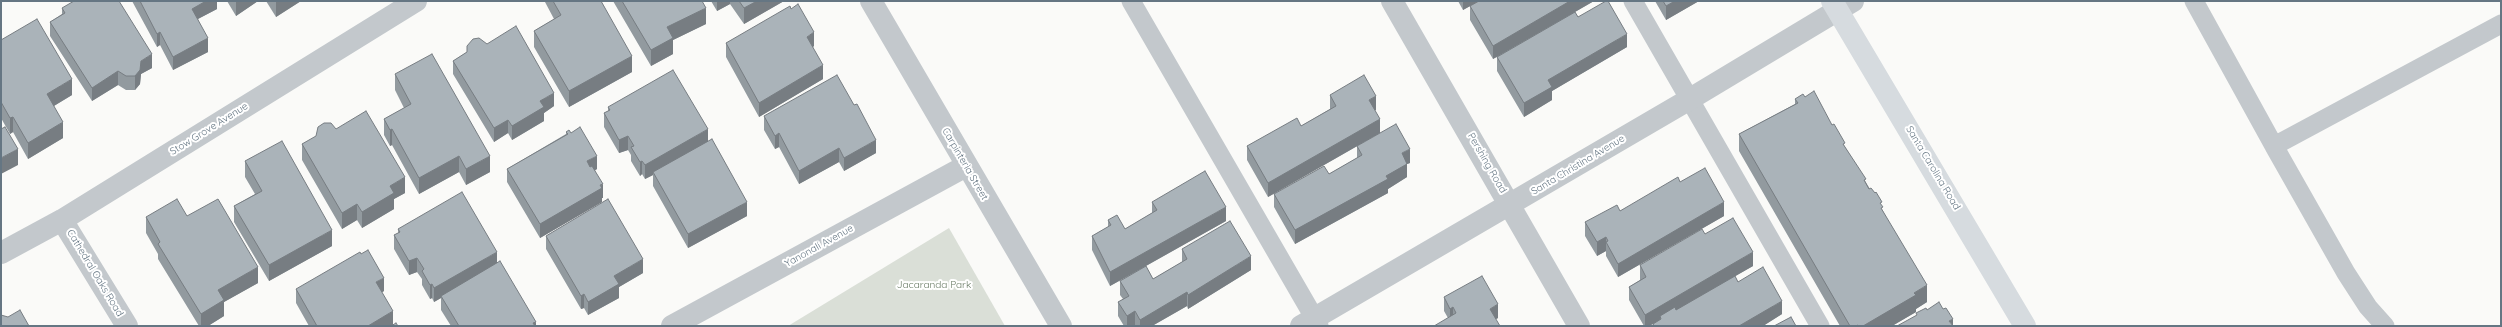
<!DOCTYPE html>
<html>
<head>
<meta charset="utf-8">
<style>
  body { margin:0 }
  #map { position:relative; width:2502px; height:327px; overflow:hidden; background:#fafaf8; font-family:Quicksand,sans-serif }
  canvas { display:block }
  .frame { position:absolute; inset:0; border:2px solid #657683; pointer-events:none }
</style>
</head>
<body>
<div id="map">
<canvas width="2502" height="327"></canvas>
<div class="frame"></div>
</div>
<script>
const c = document.querySelector('canvas').getContext('2d');
c.lineJoin = 'round';
function paint(path, color) {
  c.fillStyle = color;
  c.fill(path, 'evenodd');
}
function poly(rows) {
  const path = new Path2D();
  for (const r of rows) {
    path.moveTo(r[0], r[1]);
    for (let i = 2; i < r.length; i += 2) path.lineTo(r[i], r[i + 1]);
  }
  return path;
}
function strokePath(path, color, width, dash) {
  c.strokeStyle = color;
  c.lineWidth = width;
  c.lineCap = dash ? 'butt' : 'round';
  c.setLineDash(dash || []);
  c.stroke(path);
}
function write(font, color, halo, rows, align = 'center') {
  c.font = font + ' Quicksand,sans-serif';
  c.lineWidth = 4;
  c.setLineDash([]);
  c.textBaseline = 'middle';
  c.strokeStyle = halo;
  c.fillStyle = color;
  for (const [text, x, y, turn = 0] of rows) {
    c.save();
    c.translate(x, y);
    c.rotate((+turn || 0) * Math.PI / 180);
    c.textAlign = isNaN(turn) ? turn : align;
    if (halo) c.strokeText(text, 0, 0);
    c.fillText(text, 0, 0);
    c.restore();
  }
}
const green = poly([
  [949,228,1005,326,788,326]
]);
const lane = poly([
  [1131,1,1319,326],
  [1633,1,1820,326],
  [2194,1,2274,146,2501,24],
  [2274,146,2346,273,2368,307,2385,326]
]);
const street = poly([
  [871,1,1061,326],
  [1392,1,1579,326],
  [62,220,127,326],
  [1,253,62,220,416,1],
  [672,326,966,166],
  [1301,326,1690,99,1853,1]
]);
const secondary = poly([
  [1832,1,2025,326]
]);
const wall = poly([
  [132,1,217,1,217,9,198,19,208,52,173,70,160,45,157,47],
  [227,1,258,1,236,16],
  [266,1,301,1,276,17],
  [545,1,601,1,632,72,569,107,534,47,534,31,554,19,545,2],
  [613,1,702,1,706,24,673,40,673,54,651,66],
  [711,1,784,1,744,24,730,4,717,11],
  [1458,1,1479,1,1463,10],
  [1479,1,1594,1,1575,12,1578,17,1627,47,1552,91,1552,100,1524,117,1497,71,1497,57,1566,17,1493,59,1470,20,1470,6],
  [1655,1,1699,1,1666,20],
  [62,8,152,68,141,74,140,84,135,90,126,90,118,85,92,101,50,36,50,22,62,14],
  [791,9,814,46,813,47,823,79,759,117,726,57,726,43],
  [1,40,72,95,54,106,63,138,28,159,13,132,10,134,1,118],
  [467,46,554,106,544,113,544,121,512,140,508,133,494,142,453,74,453,61,467,52],
  [395,74,490,172,466,185,459,172,419,194,392,145,390,146,384,135,384,119,404,108,395,90],
  [1330,95,1376,110,1375,110,1380,133,1268,197,1247,160,1247,146,1301,126,1330,109],
  [1795,99,1832,125,1883,211,1927,302,1916,309,1916,312,1892,326,1840,326,1739,151,1739,134,1795,104],
  [608,107,708,141,747,216,688,248,653,186,653,175,645,179,642,174,640,176,631,161,631,155,628,150,619,153,604,127,604,113,608,111],
  [764,116,876,153,844,171,839,162,799,184,779,147,775,149,764,130],
  [336,129,405,193,394,199,394,209,362,228,357,220,342,229,302,160,302,144],
  [566,132,571,133,597,169,595,170,603,198,602,198,602,202,540,238,507,182,507,169,566,134],
  [1357,146,1410,163,1407,164,1407,177,1388,189,1388,193,1295,244,1274,207,1274,194,1329,174,1357,158],
  [245,161,332,246,269,281,234,222,234,206,255,194,245,177],
  [1680,182,1724,216,1618,277,1606,256,1606,251,1597,256,1585,236,1585,222,1620,211],
  [1152,202,1226,221,1146,266,1153,279,1182,262,1182,249,1251,270,1188,309,1187,306,1152,326,1136,326,1135,325,1133,326,1124,326,1118,316,1118,302,1123,299,1120,295,1120,281,1146,266,1110,286,1092,250,1092,236,1108,227,1108,220,1125,229,1152,213],
  [187,216,258,283,224,302,224,316,208,326,199,326,158,259,158,254,146,233,146,217],
  [398,229,497,263,536,326,451,326,441,310,441,298,434,302,432,298,430,299,422,285,422,279,417,272,409,275,394,249,394,235,398,233],
  [1705,234,1753,266,1735,276,1738,282,1782,314,1763,326,1653,326,1653,324,1649,326,1644,326,1629,300,1629,287,1640,280,1640,265],
  [546,236,643,273,619,287,619,298,588,315,584,308,581,309,546,249],
  [296,289,384,291,382,292,393,325,398,326,309,326,296,303],
  [1444,297,1498,318,1496,319,1448,318,1444,311]
]);
const shadedWall = poly([
  [206,1,217,1,217,9,192,22,192,9],
  [236,1,258,1,236,16],
  [276,1,301,1,276,17],
  [717,1,730,1,730,4,717,11],
  [757,1,784,1,744,24,744,8],
  [1463,1,1479,1,1463,10],
  [1570,1,1594,1,1493,59,1493,46],
  [1675,1,1699,1,1666,20,1666,6],
  [706,8,706,24,673,40,673,54,651,66,651,50,667,27],
  [160,32,160,45,157,47,157,34],
  [814,32,814,46,807,51,807,37],
  [1627,34,1627,47,1552,91,1552,100,1524,117,1524,103,1548,80],
  [208,38,208,52,173,70,173,57],
  [152,54,152,68,141,74,140,84,135,90,135,76,141,61],
  [632,56,632,72,569,107,569,91],
  [823,65,823,79,759,117,759,103],
  [118,71,118,85,92,101,92,88],
  [72,79,72,95,47,110,47,94],
  [554,93,554,106,544,113,544,121,512,140,512,126,540,101],
  [1376,96,1376,110,1369,113,1369,100],
  [13,117,13,132,10,134,10,118],
  [1380,119,1380,133,1268,197,1268,183],
  [508,120,508,133,494,142,494,128],
  [63,122,63,138,28,159,28,143],
  [392,129,392,145,390,146,390,130],
  [708,129,708,142,653,172,653,175,645,179,645,165],
  [779,133,779,147,775,149,775,136],
  [628,136,628,150,619,153,619,140],
  [876,140,876,153,844,171,844,158],
  [839,148,839,162,799,184,799,171],
  [18,149,18,165,1,174,1,158],
  [1410,149,1410,163,1407,164,1407,177,1388,189,1388,193,1295,244,1295,230,1402,153],
  [459,156,459,172,419,194,419,178],
  [490,156,490,172,466,185,466,169],
  [597,156,597,169,587,175,587,161],
  [642,161,642,174,640,176,640,162],
  [405,177,405,193,394,199,394,209,362,228,362,212,390,186],
  [603,184,603,198,602,198,602,202,540,238,540,224],
  [747,202,747,216,688,248,688,234],
  [1724,202,1724,216,1618,277,1618,264],
  [357,204,357,220,342,229,342,213],
  [1226,207,1226,221,1110,286,1110,272],
  [332,230,332,246,269,281,269,265],
  [1606,237,1606,251,1597,256,1597,242],
  [497,252,497,265,441,296,441,298,434,302,434,288],
  [1753,252,1753,266,1661,319,1660,316,1660,320,1649,326,1645,326,1645,315],
  [1251,256,1251,270,1188,309,1188,295],
  [417,258,417,272,409,275,409,261],
  [643,259,643,273,619,287,619,298,588,315,588,302,614,276],
  [258,267,258,283,224,302,224,316,208,326,201,326,201,314,218,290],
  [384,278,384,291,376,296,376,282],
  [432,284,432,298,430,299,430,285],
  [1927,285,1927,302,1916,309,1916,312,1892,326,1863,326],
  [1187,292,1187,306,1152,326,1140,326,1140,320],
  [584,294,584,308,581,309,581,296],
  [1782,301,1782,314,1763,326,1739,326],
  [1498,304,1498,318,1490,322,1490,309],
  [1453,307,1453,321,1450,322,1450,309],
  [393,311,393,325,391,326,368,326],
  [1135,311,1135,325,1133,326,1127,326,1127,316],
  [1953,319,1953,326,1949,321],
  [536,322,536,326,533,326,533,323]
]);
const building = poly([
  [74,1,119,1,152,54,141,61,140,70,135,76,126,76,118,71,92,88,50,22,65,13,62,8,74,1],
  [140,1,206,1,192,9,208,38,173,57,160,32,157,34,140,1],
  [553,1,601,1,632,56,569,91,534,31,561,15,553,1],
  [622,1,702,1,706,8,667,27,673,38,651,50,622,1],
  [739,1,757,1,744,8,739,1],
  [1479,1,1570,1,1493,46,1470,6,1479,1],
  [1606,1,1608,1,1627,34,1548,80,1552,87,1524,103,1497,57,1575,12,1578,17,1606,1],
  [1663,1,1675,1,1666,6,1663,1],
  [798,4,814,32,807,37,823,65,759,103,726,43,790,6,791,9,798,4],
  [37,19,72,79,47,94,63,122,28,143,13,117,10,118,1,102,1,40,37,19],
  [516,26,554,93,540,101,544,107,512,126,508,120,494,128,453,61,467,52,467,46,473,39,479,38,487,44,516,26],
  [432,54,490,156,466,169,459,156,419,178,392,129,390,130,384,119,411,104,395,74,432,54],
  [673,70,708,129,645,165,642,161,640,162,631,147,634,146,628,136,619,140,604,113,610,110,608,107,673,70],
  [837,75,854,105,857,104,876,140,844,158,839,148,799,171,779,133,775,136,764,116,837,75],
  [1364,75,1376,96,1369,100,1380,119,1268,183,1247,146,1297,118,1301,126,1336,106,1330,95,1364,75],
  [1814,91,1832,125,1834,124,1845,143,1843,144,1866,179,1864,180,1869,189,1871,188,1875,193,1876,192,1882,202,1880,203,1883,207,1881,208,1927,285,1914,293,1916,295,1863,326,1858,326,1858,325,1856,326,1850,326,1739,134,1798,103,1795,99,1803,94,1805,97,1814,91],
  [366,111,405,177,390,186,394,193,362,212,357,204,342,213,302,144,316,136,318,127,324,123,331,123,336,129,366,111],
  [1396,124,1410,149,1402,153,1407,164,1386,176,1388,179,1295,230,1274,194,1324,166,1329,174,1362,155,1357,146,1396,124],
  [5,127,18,149,1,158,1,129,5,127],
  [580,127,597,156,587,161,590,167,592,166,603,184,600,185,602,188,540,224,507,169,568,134,566,132,569,130,571,133,580,127],
  [712,139,747,202,688,234,653,172,712,139],
  [282,141,332,230,269,265,234,206,262,191,245,161,282,141],
  [1705,168,1724,202,1618,264,1606,242,1608,241,1606,237,1597,242,1585,222,1617,205,1620,211,1678,177,1680,182,1705,168],
  [1205,171,1226,207,1110,272,1092,236,1111,225,1108,220,1117,215,1125,229,1157,210,1152,202,1205,171],
  [462,192,497,252,434,288,432,284,430,285,422,271,424,269,417,258,409,261,394,235,400,232,398,229,462,192],
  [177,199,187,216,218,199,258,267,218,290,224,300,201,314,158,244,160,242,146,217,177,199],
  [608,199,643,259,614,276,619,284,588,302,584,294,581,296,546,236,608,199],
  [1733,218,1753,252,1645,315,1629,287,1646,277,1640,265,1702,229,1705,234,1733,218],
  [1230,221,1251,256,1188,295,1187,292,1140,320,1135,311,1127,316,1118,302,1129,296,1120,281,1146,266,1153,279,1187,259,1182,249,1230,221],
  [368,250,384,278,376,282,393,311,368,326,317,326,296,289,360,252,361,254,368,250],
  [500,261,536,322,533,323,535,326,459,326,441,296,500,261],
  [1763,267,1782,301,1739,326,1654,326,1653,324,1661,319,1660,316,1675,307,1676,310,1735,276,1738,282,1763,267],
  [1482,276,1498,304,1490,309,1500,326,1434,326,1456,313,1453,307,1450,309,1444,297,1482,276],
  [1939,302,1943,309,1946,308,1953,319,1949,321,1953,326,1897,326,1917,315,1916,313,1926,308,1927,310,1939,302],
  [20,310,29,326,1,326,1,315,8,317,20,310],
  [1791,317,1796,326,1774,326,1791,317],
  [396,323,398,326,391,326,396,323]
]);
const streetNames = [
  ["Stow Grove Avenue",209,129,-32],
  ["Pershing Road",1487,163,60],
  ["Carpinteria Street",965,164,60],
  ["Santa Christina Avenue",1578,165,-31],
  ["Santa Carolina Road",1933,168,59],
  ["Yanonali Avenue",819,246,-29],
  ["Cathedral Oaks Road",95,273,59]
];
const parkNames = [
  ["Jacaranda Park",934,285]
];
paint(green, '#dadfd7');
strokePath(lane, '#c3c8cc', 19);
strokePath(street, '#c3c8cc', 22);
strokePath(secondary, '#d6dbdf', 22);
paint(wall, '#929a9f');
paint(shadedWall, '#777d82');
paint(building, '#aab3b9');
strokePath(building, '#777d82', 1);
write('10px', '#657683', '#fff', streetNames);
write('10px', '#687a64', '#fff', parkNames);
</script>
</body>
</html>
